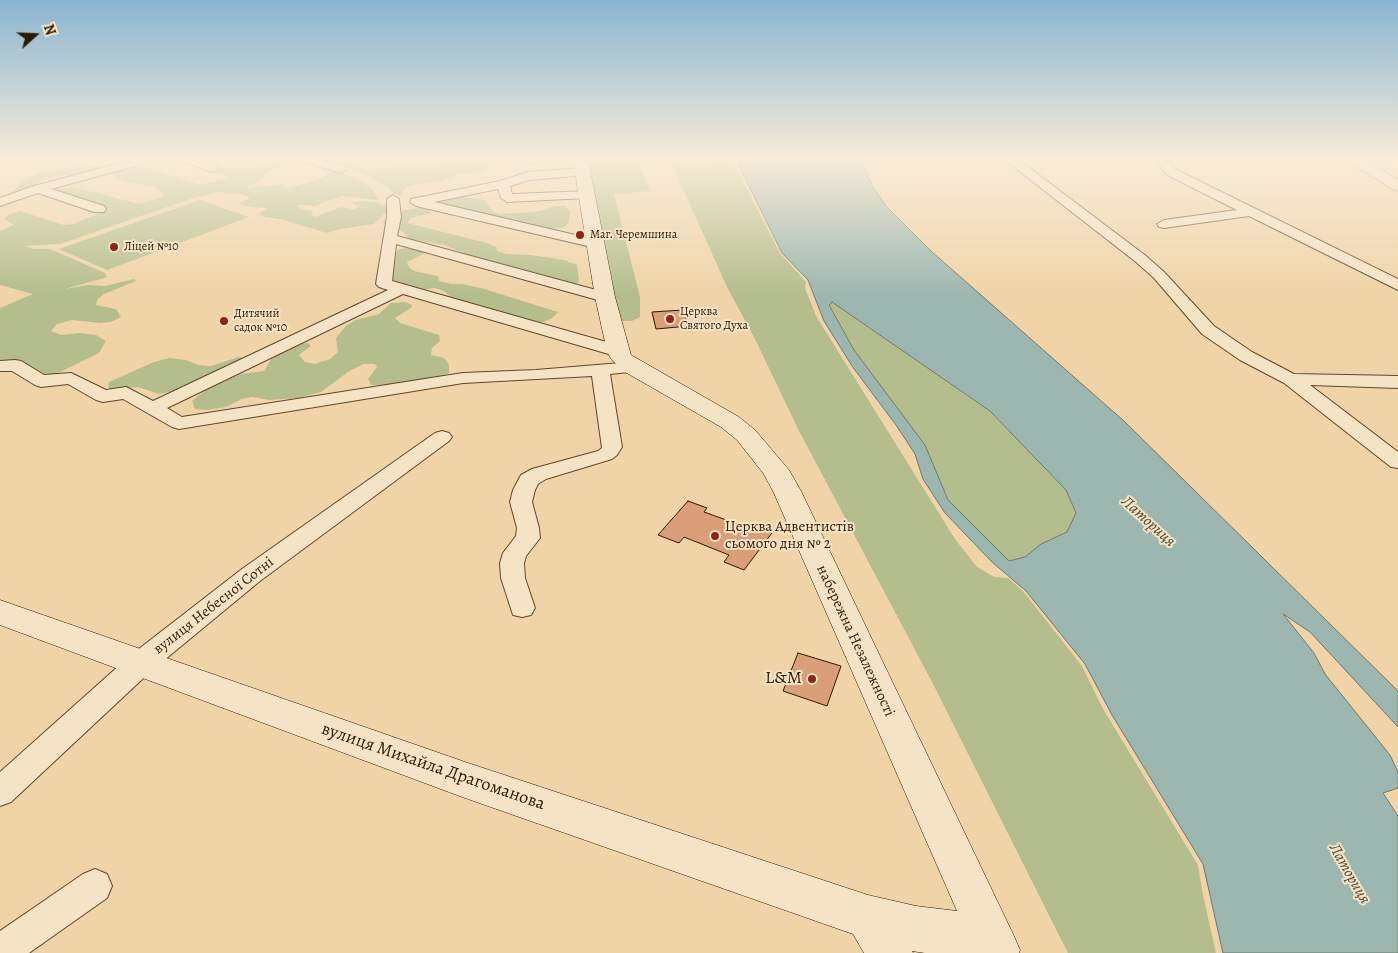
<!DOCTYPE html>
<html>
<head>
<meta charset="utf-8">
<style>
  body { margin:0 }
  #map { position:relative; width:1398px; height:953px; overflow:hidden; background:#f0d4a8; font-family:Alegreya,serif }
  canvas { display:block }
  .north { position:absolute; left:10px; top:10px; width:50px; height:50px; -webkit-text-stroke:4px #f5e3c6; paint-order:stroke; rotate:70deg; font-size:14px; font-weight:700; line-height:20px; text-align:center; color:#311801 }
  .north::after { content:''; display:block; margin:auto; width:18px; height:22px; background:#311801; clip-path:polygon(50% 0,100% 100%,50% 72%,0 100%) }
</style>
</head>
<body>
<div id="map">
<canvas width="1398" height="953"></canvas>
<div class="north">N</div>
</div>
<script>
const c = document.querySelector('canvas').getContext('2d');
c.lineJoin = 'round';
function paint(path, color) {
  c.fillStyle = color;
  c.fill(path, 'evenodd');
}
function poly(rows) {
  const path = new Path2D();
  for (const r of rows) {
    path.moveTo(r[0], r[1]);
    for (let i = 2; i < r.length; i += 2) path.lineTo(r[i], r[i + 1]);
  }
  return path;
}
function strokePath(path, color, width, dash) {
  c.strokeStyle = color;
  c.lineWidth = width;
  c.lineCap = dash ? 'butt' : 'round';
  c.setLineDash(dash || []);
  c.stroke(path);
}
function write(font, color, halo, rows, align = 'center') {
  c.font = font + ' Alegreya,serif';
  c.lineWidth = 4;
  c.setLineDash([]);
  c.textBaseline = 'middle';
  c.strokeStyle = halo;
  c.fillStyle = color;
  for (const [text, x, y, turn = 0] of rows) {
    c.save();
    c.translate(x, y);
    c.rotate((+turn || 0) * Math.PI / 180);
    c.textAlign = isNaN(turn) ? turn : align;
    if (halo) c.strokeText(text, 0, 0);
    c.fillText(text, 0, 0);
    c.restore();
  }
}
const green = poly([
  [120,160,134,160,83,173,56,176,33,184,45,184,71,176,20,192,14,192,21,183,38,173,71,167,102,166],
  [276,160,294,160,298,163,269,171,258,182,246,186,249,188,283,184,283,187,289,188,318,180,330,172,337,171,363,182,373,190,378,200,341,196,315,206,299,204,296,206,299,209,313,211,311,215,315,217,341,207,353,210,361,206,350,203,362,201,378,202,381,205,398,203,400,205,400,207,385,213,374,224,340,229,327,233,280,219,264,217,259,214,267,208,251,207,241,205,240,203,250,198,241,194,220,192,193,198,60,244,24,246,33,249,50,249,105,273,107,277,65,289,88,285,105,286,134,279,136,281,104,294,98,299,96,305,116,309,121,317,111,322,100,323,72,320,57,324,51,331,61,335,80,333,96,335,106,341,99,353,56,374,44,375,32,369,0,362,0,308,33,294,0,285,0,231,14,225,4,219,10,214,20,211,64,225,74,224,106,210,81,198,61,193,58,189,73,187,140,204,163,197,162,193,155,187,126,182,113,176,114,173,133,167,144,167,200,185,226,178,228,175,214,174,216,170,222,168,247,169],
  [322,160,352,160,356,163,352,166,372,170,417,163,484,160,494,162,485,170,476,173,459,174,437,182,411,185,404,189,401,196,393,193,388,187,368,176,341,165],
  [580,160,638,160,650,191,614,194,640,297,640,317,632,321,619,321],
  [670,160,699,165,716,160,736,160,734,164,780,253,806,282,805,288,816,316,955,539,977,567,994,577,1008,578,1023,591,1082,666,1103,709,1198,865,1202,890,1216,953,1068,953,932,682,797,427,756,341,727,287],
  [455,196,485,200,493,212,499,214,533,212,546,210,554,206,565,206,570,211,569,222,565,227,550,229,484,216,480,213,435,203,435,200],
  [200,200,249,217,107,270,59,249],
  [418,208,427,208,432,213,411,218,407,223,487,243,496,247,497,251,506,254,531,255,564,260,577,265,579,282,575,284,554,279,464,253,444,245,410,239,403,232,386,226,383,222,387,217,400,211],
  [410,248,424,251,425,253,407,262,409,267,414,271,438,276,439,281,451,284,462,284,481,288,558,312,552,318,544,322,530,322,453,299,444,291,434,288,422,290,394,281,391,277,393,256,399,249],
  [405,302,412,305,411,308,395,318,400,323,439,335,440,341,432,348,431,355,444,358,449,365,449,373,438,377,384,385,371,385,368,379,377,367,375,364,363,364,348,372,321,392,298,398,269,400,252,397,242,399,226,407,208,410,195,409,192,401,200,394,212,386,241,374,264,371,271,359,298,344,308,343,311,346,299,355,305,362,315,364,330,359,338,352,336,338,346,326,356,320,379,314,391,303],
  [832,302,990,411,1066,490,1076,513,1067,532,1041,544,1025,557,1009,561,948,500,937,476,854,350,829,304],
  [239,357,249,359,179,390,159,394,138,387,110,390,108,386,109,382,154,362,169,358,186,360,198,365,211,366]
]);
const water = poly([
  [741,160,861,160,873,187,886,206,931,251,1125,422,1398,691,1398,727,1310,632,1283,614,1314,653,1325,674,1390,755,1398,772,1398,788,1383,793,1398,816,1398,953,1223,953,1203,864,1112,715,1085,664,1026,591,992,562,945,513,923,479,915,454,896,425,852,366,824,321,808,280,782,253,738,164,741,160],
  [832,302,990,411,1066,490,1076,513,1067,532,1041,544,1025,557,1009,561,948,500,925,445,854,350,829,305,832,302]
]);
const building = poly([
  [683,310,689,326,656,329,652,312,683,310],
  [688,501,707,508,704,512,749,528,751,525,772,533,744,570,724,562,729,555,684,537,679,543,658,535,688,501],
  [798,653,841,666,827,706,783,691,798,653]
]);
const street = poly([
  [132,160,152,160,150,162,51,189,104,206,106,209,104,212,94,212,38,193,0,206,0,198,34,186,132,160],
  [180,160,199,160,217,165,219,168,213,172,182,162,180,160],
  [302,160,322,160,345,166,347,169,341,173,304,162,302,160],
  [520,160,541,160,535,163,526,163,520,160],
  [1005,160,1019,160,1146,256,1164,272,1214,326,1252,352,1294,374,1398,376,1398,388,1310,385,1398,452,1398,468,1391,467,1284,383,1240,360,1202,334,1154,278,1136,262,1005,160],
  [1157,160,1169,160,1174,168,1181,172,1398,279,1398,290,1249,216,1164,228,1159,227,1157,224,1164,220,1237,210,1173,178,1165,173,1157,160],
  [582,168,588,172,586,175,529,180,510,186,512,194,590,191,592,194,590,197,586,198,507,202,501,198,498,189,434,202,601,241,603,244,601,247,596,248,416,206,410,202,411,199,500,181,528,172,582,168],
  [393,195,399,199,401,217,397,236,611,294,613,297,611,300,605,302,396,244,392,281,624,347,627,351,624,355,618,356,612,355,403,294,167,408,182,417,463,373,536,370,633,362,639,363,642,367,639,371,610,374,622,447,617,455,612,459,546,479,538,484,535,490,532,502,539,528,540,538,526,556,524,563,525,578,535,608,531,615,522,617,513,615,501,578,500,563,503,553,516,536,517,528,510,502,513,490,521,475,532,469,598,451,602,448,592,376,463,383,179,429,172,427,123,399,103,402,96,400,68,384,41,387,35,385,12,371,0,371,0,361,15,360,21,361,44,375,71,373,106,390,126,387,153,401,388,290,379,287,376,284,387,217,387,199,393,195],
  [442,431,449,433,452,437,449,441,260,581,151,671,11,802,0,806,0,772,131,655,242,569,435,433,442,431],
  [95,869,107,874,112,886,107,898,29,953,0,953,0,931,83,874,95,869]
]);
const secondary = poly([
  [573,160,588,160,615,297,631,355,739,417,755,430,789,470,801,491,1013,934,1020,950,1019,953,925,953,912,951,913,953,864,953,853,934,465,798,0,625,0,600,465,762,868,895,916,906,957,911,773,491,763,473,737,440,721,427,625,372,611,359,607,351,595,297,573,160],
  [1346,160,1364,160,1398,179,1398,191,1392,189,1346,160]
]);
const markers = [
  [580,235,5,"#8f2418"],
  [114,247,5,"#8f2418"],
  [670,319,5,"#8f2418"],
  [224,321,5,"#8f2418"],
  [715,536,5,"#8f2418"],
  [812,679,5,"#8f2418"]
];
const farPoinames = [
  ["Маг. Черемшина",590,235],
  ["Ліцей №10",124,247],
  ["Церква",680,312],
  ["Святого Духа",680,326],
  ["Дитячий",234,314],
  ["садок №10",234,328]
];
const poiNames = [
  ["Церква Адвентистів",725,527],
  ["сьомого дня № 2",725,544]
];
const streetNames = [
  ["вулиця Небесної Сотні",214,606,-38],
  ["набережна Незалежності",855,641,65]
];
const waterNames = [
  ["Латориця",1148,522,42],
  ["Латориця",1349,874,60]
];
const nearPoinames = [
  ["L&M",802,679]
];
const nearStreetnames = [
  ["вулиця Михайла Драгоманова",433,767,19]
];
paint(green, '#b4be8c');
paint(water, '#9cb7b0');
strokePath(water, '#71776a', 1);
paint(building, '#da9e79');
strokePath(building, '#311801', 1);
strokePath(street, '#61472b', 2);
strokePath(secondary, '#311801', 1);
paint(street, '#f5e3c6');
paint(secondary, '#f5e3c6');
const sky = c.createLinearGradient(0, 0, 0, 294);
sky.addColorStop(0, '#89b5d2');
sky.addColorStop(0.54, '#f8ecd8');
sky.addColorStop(1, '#f8ecd800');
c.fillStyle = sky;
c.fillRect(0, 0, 1398, 294);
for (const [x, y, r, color] of markers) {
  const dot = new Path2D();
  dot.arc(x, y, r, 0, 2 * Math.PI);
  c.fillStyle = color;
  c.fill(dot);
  strokePath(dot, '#f5e3c6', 2);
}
write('12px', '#311801', '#f5e3c6', farPoinames, 'left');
write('15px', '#311801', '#f5e3c6', poiNames, 'left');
write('15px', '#311801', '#f5e3c6', streetNames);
write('italic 16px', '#514836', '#f5e3c6', waterNames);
write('18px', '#311801', '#f5e3c6', nearPoinames, 'right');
write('18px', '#311801', '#f5e3c6', nearStreetnames);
</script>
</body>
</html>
